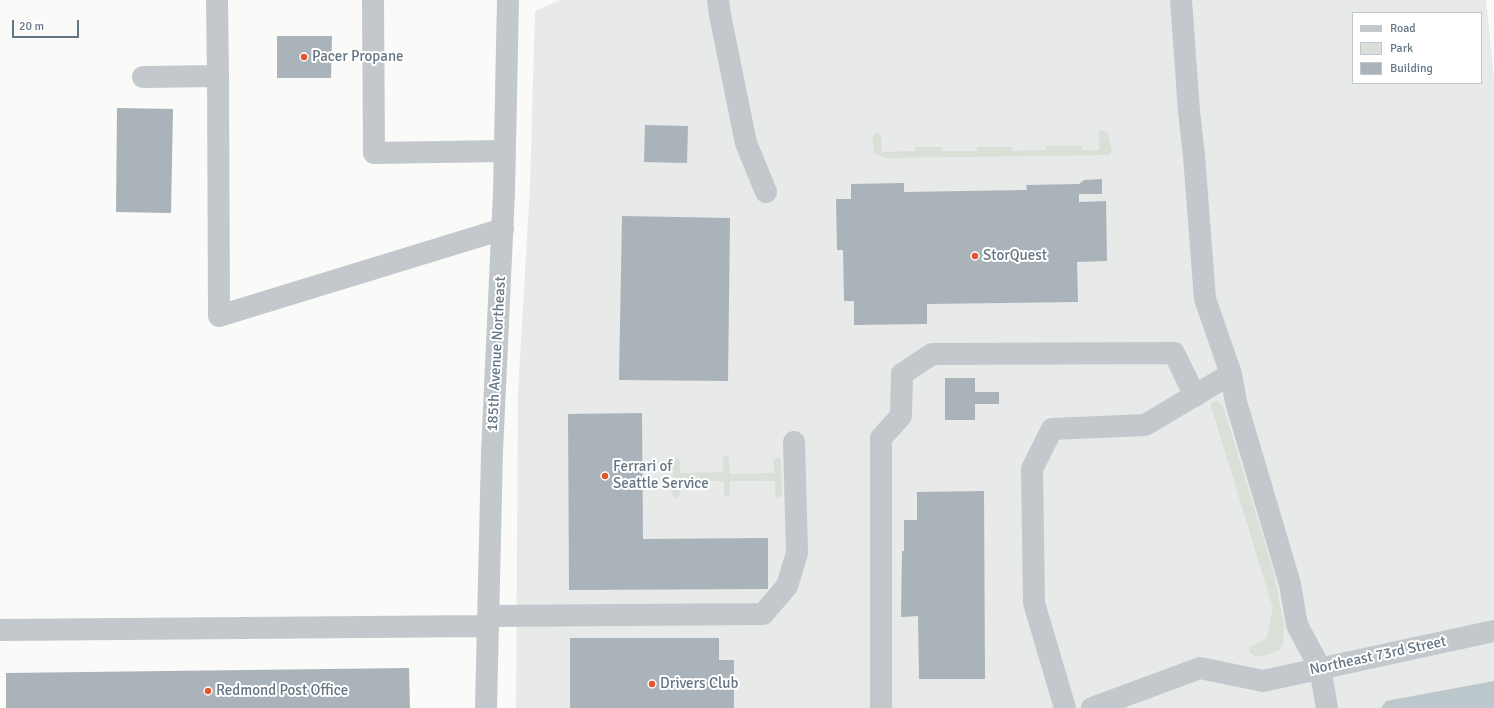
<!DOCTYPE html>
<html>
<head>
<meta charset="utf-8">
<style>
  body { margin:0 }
  #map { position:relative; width:1494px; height:708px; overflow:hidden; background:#fafaf8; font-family:Signika,sans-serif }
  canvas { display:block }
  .legend { position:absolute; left:1352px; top:12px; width:130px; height:72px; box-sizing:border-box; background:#fff; border:1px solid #c1c8cd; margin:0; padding:5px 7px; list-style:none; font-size:12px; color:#657683 }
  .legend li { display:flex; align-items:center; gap:8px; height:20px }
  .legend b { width:20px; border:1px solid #c1c8cd }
  .scale { position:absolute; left:12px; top:20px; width:67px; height:18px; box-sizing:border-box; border:2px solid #657683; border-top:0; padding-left:5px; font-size:12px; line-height:14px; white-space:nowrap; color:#657683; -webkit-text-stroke:3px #fff; paint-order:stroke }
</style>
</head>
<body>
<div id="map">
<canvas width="1494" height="708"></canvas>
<ul class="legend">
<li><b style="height:5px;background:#c3c8cc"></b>Road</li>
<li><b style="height:11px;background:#dadfd7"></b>Park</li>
<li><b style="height:11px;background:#aab3b9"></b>Building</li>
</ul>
<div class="scale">20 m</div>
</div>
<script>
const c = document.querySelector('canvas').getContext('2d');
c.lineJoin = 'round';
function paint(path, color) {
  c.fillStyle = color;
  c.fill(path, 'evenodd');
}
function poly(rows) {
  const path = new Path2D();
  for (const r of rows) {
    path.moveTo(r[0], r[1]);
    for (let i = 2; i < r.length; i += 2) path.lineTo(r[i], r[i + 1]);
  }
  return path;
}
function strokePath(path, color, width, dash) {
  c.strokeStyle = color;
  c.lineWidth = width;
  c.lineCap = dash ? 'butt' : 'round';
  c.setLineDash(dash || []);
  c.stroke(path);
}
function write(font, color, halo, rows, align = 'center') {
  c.font = font + ' Signika,sans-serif';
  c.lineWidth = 4;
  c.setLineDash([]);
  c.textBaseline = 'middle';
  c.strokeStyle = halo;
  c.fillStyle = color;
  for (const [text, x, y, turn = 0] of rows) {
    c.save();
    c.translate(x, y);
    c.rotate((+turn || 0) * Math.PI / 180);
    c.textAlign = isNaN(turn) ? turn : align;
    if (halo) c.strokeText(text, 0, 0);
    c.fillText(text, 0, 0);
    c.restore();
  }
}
const built = poly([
  [560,0,1486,0,1494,79,1494,708,516,708,518,392,530,186,535,11],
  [1353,13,1481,13,1481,83,1353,83]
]);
const green = poly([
  [1101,130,1105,131,1108,134,1112,151,1110,155,885,158,876,154,874,151,873,144,873,135,875,133,878,133,881,135,882,152,915,151,915,147,942,147,942,151,977,151,977,147,1012,147,1013,151,1046,150,1046,146,1082,146,1082,150,1099,150,1099,132],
  [1217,401,1223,406,1274,573,1284,625,1283,643,1279,650,1272,653,1263,656,1255,656,1250,653,1249,648,1267,638,1273,608,1211,406,1211,403],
  [726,456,729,458,730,474,774,473,774,459,778,457,781,460,782,496,778,499,775,495,775,481,730,481,730,495,727,497,724,494,724,481,680,481,680,495,675,498,672,494,673,459,676,458,680,460,680,473,723,472,723,457]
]);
const water = poly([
  [1494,681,1494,708,1381,708,1386,701]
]);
const building = poly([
  [277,36,332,36,331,78,277,78],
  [117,108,173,109,171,213,116,212],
  [645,125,688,126,687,163,644,162],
  [1102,179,1102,194,1079,194,1079,202,1106,201,1107,261,1077,262,1078,302,927,304,927,324,854,325,854,301,844,301,843,250,837,250,836,199,851,199,851,184,904,183,904,192,1027,190,1026,185,1079,184,1084,180],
  [622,216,730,218,728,381,619,380],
  [945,378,975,378,975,392,999,392,999,404,975,404,975,420,945,420],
  [642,413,643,539,768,538,768,589,569,590,568,414],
  [984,491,985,679,919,679,918,616,901,617,902,551,904,551,904,520,917,520,917,492],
  [570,638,719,638,719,660,734,660,734,708,570,708],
  [409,668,410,708,6,708,6,673]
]);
const minor = poly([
  [373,0,374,153,504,151],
  [718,0,720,15,746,143,766,192],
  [1181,0,1189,111,1194,156,1205,299,1231,374,1236,402,1290,584,1297,625,1320,668,1327,708],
  [218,76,219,316,503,229],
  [143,77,218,76,217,0],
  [488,616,763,614,787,586,797,553,794,442],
  [0,630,487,626],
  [486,708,492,452,504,192,508,0],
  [881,708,881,438,901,416,902,374,932,354,1174,353,1195,396],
  [1065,708,1034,603,1032,469,1052,429,1145,425,1231,374],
  [1092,708,1200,668,1263,681,1494,631]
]);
const markers = [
  [304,57,4,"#e4572e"],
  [975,256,4,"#e4572e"],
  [605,476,4,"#e4572e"],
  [652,684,4,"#e4572e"],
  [208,691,4,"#e4572e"]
];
const poiNames = [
  ["Pacer Propane",312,57],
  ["StorQuest",983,256],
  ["Ferrari of",613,467],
  ["Seattle Service",613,484],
  ["Drivers Club",660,684],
  ["Redmond Post Office",216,691]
];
const streetNames = [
  ["185th Avenue Northeast",497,354,-87],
  ["Northeast 73rd Street",1378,656,-12]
];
paint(built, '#e8e9e9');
paint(green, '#dadfd7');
paint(water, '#bbc7cb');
paint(building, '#aab3b9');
strokePath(minor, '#c3c8cc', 22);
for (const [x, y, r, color] of markers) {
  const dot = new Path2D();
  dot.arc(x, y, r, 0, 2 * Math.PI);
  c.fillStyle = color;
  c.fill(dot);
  strokePath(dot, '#fff', 1.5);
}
write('15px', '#657683', '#fff', poiNames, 'left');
write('15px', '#657683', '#fff', streetNames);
</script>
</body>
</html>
